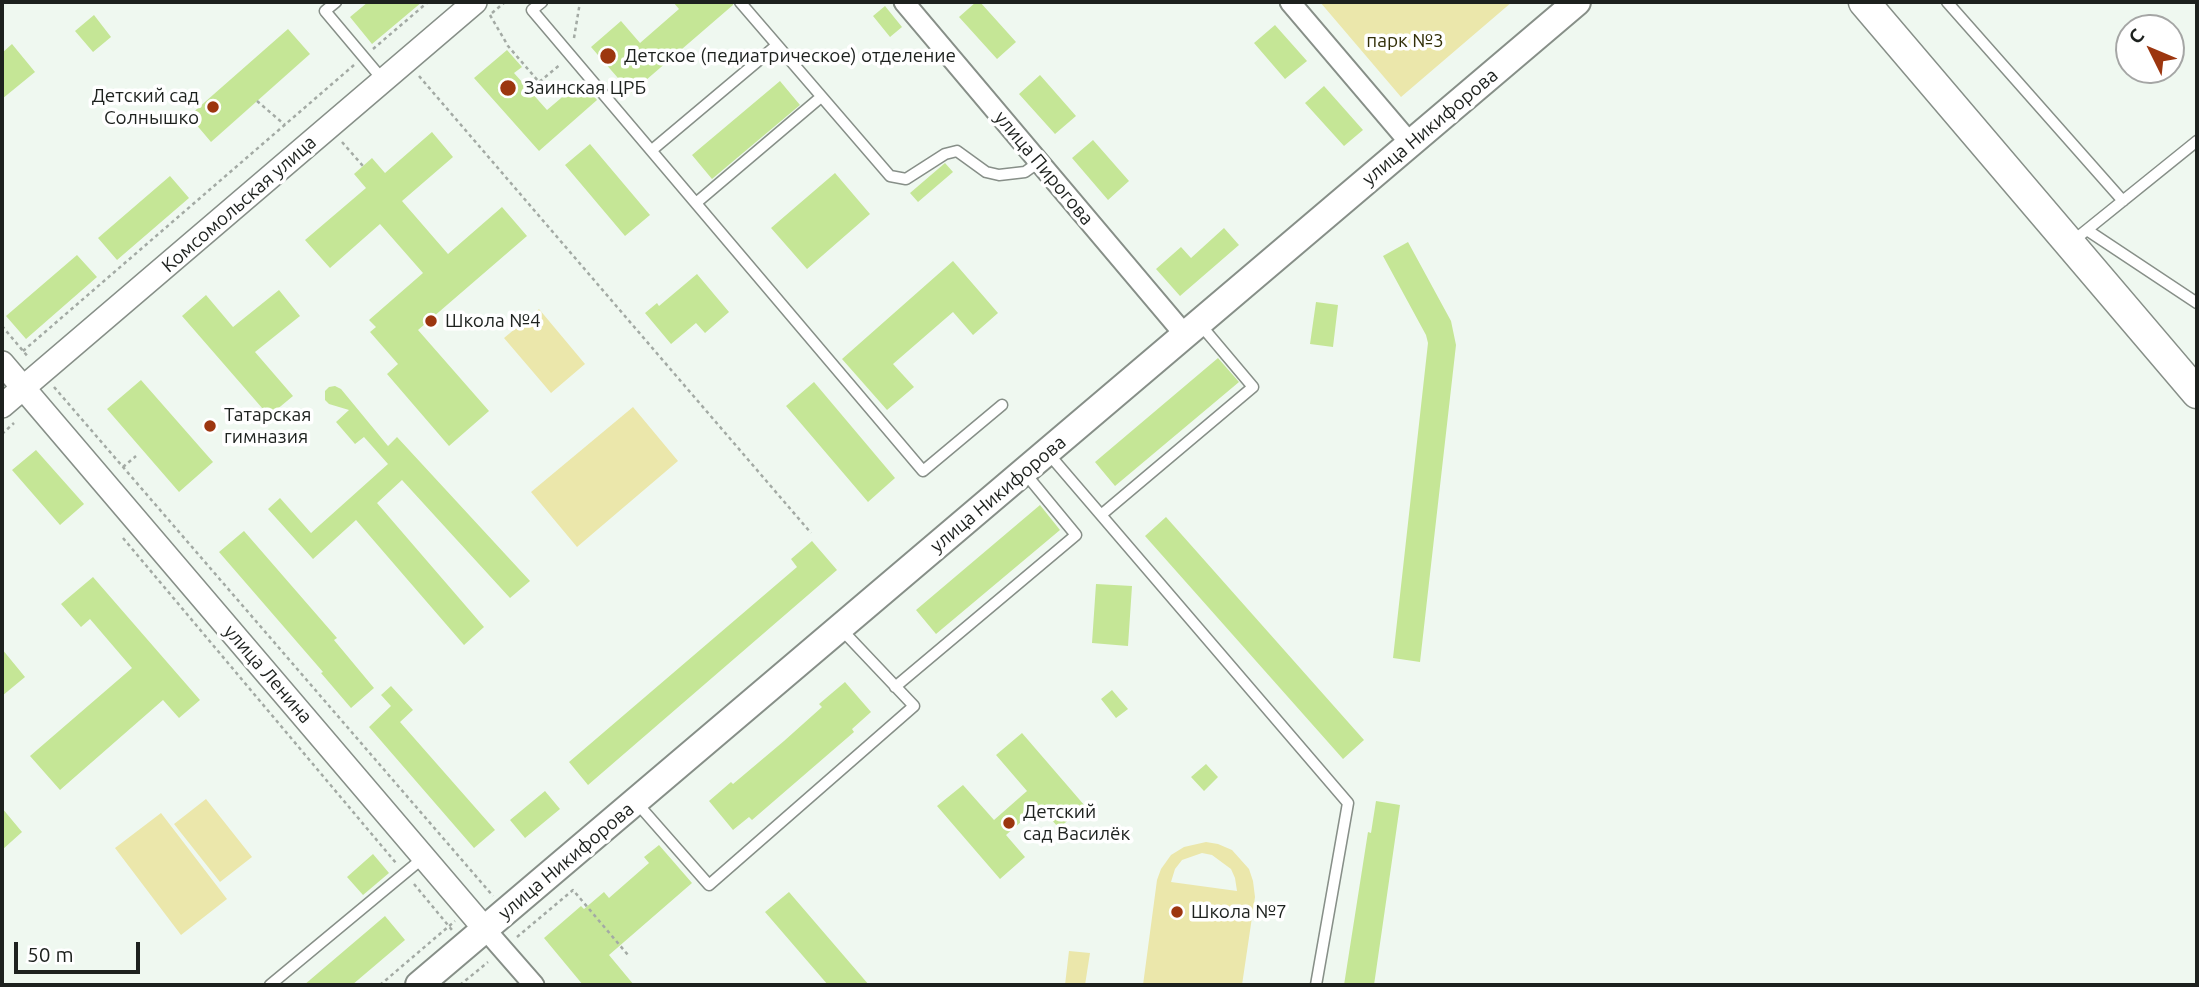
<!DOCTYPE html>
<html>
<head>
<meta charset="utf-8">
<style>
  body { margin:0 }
  #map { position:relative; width:2199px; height:987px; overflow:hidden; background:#eff8f0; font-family:Ubuntu,sans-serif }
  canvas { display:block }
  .frame { position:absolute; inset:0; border:4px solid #1d211e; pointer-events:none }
  .north { position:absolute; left:2115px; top:14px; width:70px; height:70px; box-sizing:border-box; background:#fff; border:2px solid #a5a6a5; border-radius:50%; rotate:313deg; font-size:19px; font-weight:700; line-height:28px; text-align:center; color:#1d211e }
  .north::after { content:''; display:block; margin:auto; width:24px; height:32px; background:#9c360f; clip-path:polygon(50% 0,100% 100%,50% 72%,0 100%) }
  .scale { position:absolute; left:14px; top:942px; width:126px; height:32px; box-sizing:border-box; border:4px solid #1d211e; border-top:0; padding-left:9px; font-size:21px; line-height:24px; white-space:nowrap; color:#1d211e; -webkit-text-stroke:5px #fff; paint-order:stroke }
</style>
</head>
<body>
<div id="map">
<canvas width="2199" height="987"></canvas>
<div class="frame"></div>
<div class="north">С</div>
<div class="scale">50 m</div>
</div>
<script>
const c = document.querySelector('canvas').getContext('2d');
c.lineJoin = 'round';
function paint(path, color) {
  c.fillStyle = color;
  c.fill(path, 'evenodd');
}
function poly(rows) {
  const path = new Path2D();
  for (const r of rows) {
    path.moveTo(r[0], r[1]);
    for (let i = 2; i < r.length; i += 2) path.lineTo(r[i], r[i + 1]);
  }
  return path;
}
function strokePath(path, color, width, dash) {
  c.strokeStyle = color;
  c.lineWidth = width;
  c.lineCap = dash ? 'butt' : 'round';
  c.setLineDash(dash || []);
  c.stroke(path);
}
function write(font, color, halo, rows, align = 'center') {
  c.font = font + ' Ubuntu,sans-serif';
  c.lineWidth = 7;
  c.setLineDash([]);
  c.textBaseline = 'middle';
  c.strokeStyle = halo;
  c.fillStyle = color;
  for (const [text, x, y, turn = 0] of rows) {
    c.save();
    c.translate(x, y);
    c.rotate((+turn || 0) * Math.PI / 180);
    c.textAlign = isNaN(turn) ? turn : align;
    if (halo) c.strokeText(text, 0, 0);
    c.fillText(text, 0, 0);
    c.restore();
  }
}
const green = poly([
  [1320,2,1512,2,1401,97],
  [539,309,585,364,551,393,504,338],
  [633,407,678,461,577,547,531,492],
  [206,799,252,857,220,882,174,824],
  [161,813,227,899,181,935,115,848],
  [1206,842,1218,844,1232,850,1249,869,1253,881,1255,897,1242,985,1143,985,1157,880,1161,869,1171,855,1184,847],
  [1202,853,1212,855,1231,869,1235,878,1237,891,1171,882,1175,869,1182,860],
  [1069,951,1090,953,1085,985,1065,985]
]);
const building = poly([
  [368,2,422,2,372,44,350,17],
  [673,2,733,2,733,5,631,93,591,47,621,21,640,43,679,9],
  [976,2,980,2,1016,42,997,59,959,17],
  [885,6,902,27,890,37,873,16],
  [94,15,111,37,93,52,75,31],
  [1275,25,1307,61,1285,79,1254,43],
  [288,29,310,54,211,142,189,116],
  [12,44,35,72,2,99,2,53],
  [507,50,522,67,514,73,547,110,581,81,597,100,539,151,474,78],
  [1040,75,1076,116,1055,134,1019,94],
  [780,81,800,105,712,179,692,155],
  [1324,86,1363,130,1344,146,1305,103],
  [432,132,453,157,402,201,448,254,502,207,527,236,418,330,489,411,449,446,387,374,398,364,370,332,376,327,369,320,423,273,380,224,330,268,305,240,366,188,354,174,372,158,385,173],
  [1093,140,1129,181,1108,200,1072,158],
  [590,144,650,215,625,236,565,165],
  [945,163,953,172,918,202,910,193],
  [835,173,870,214,807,269,771,228],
  [170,176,189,198,117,260,98,238],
  [1224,228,1239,245,1180,296,1156,269,1181,247,1191,258],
  [1408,242,1451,321,1456,345,1420,662,1393,658,1428,343,1426,335,1383,256],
  [77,255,97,277,26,339,6,316],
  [953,261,998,313,973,335,953,312,893,364,914,387,887,410,842,359],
  [697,274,729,312,705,333,696,323,671,344,645,313,657,303,659,306],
  [279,290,300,316,255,352,293,396,269,416,182,316,206,295,233,327],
  [1316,302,1338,305,1333,347,1310,344],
  [1218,358,1239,382,1115,486,1095,462],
  [141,380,213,462,179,492,107,409],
  [814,382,895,478,868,502,786,406],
  [335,386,341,389,388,446,397,437,530,581,510,598,402,480,377,503,484,627,464,645,356,520,313,559,268,509,280,498,311,533,388,464,364,437,355,444,336,422,349,410,329,404,325,400,325,391,329,387],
  [36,450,84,504,60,525,12,470],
  [1040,505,1060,530,936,634,916,610],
  [1166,517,1364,740,1343,759,1145,536],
  [244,531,337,638,334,640,374,688,351,708,321,673,323,672,219,552],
  [812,541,837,570,588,785,569,762,797,567,791,559],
  [93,577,200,700,179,718,163,700,60,790,30,756,132,668,90,619,81,627,61,604],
  [1096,584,1132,586,1128,646,1092,643],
  [2,649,25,677,2,696],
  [845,682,871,712,852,729,854,732,752,820,749,817,733,830,709,801,731,782,733,784,784,741,822,707,819,704],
  [391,686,413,710,400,722,495,830,474,848,369,727,391,706,381,695],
  [1112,690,1128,709,1116,718,1101,699],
  [1022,733,1085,806,1059,828,1039,806,1006,835,1025,857,1000,879,937,806,963,785,994,820,1027,791,996,755],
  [1206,764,1218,777,1204,791,1191,777],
  [545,791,560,809,525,838,510,820],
  [1376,801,1400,805,1374,985,1344,985,1368,832,1371,833],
  [2,808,22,832,2,850],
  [659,845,692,883,609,955,634,985,583,985,544,938,581,906,584,909,604,892,609,898,649,863,644,857],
  [373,854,389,873,363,895,347,877],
  [789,892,869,985,828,985,765,912],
  [385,916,405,940,352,985,304,985]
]);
const path = poly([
  [492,13,505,2],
  [490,15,508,46,539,82,561,64],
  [574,38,580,2],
  [373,49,428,2],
  [419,76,811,533],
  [257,101,285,125],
  [342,142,363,166],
  [2,326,29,358],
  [23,351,354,65],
  [54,387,493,896],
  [2,434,14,423],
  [123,467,136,456],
  [123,538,396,863],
  [414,884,452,930],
  [517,937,573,890,628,955],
  [380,985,455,921],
  [460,985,488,962]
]);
const service = poly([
  [336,2,325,11,383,80],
  [542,2,532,10,923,471,1002,405],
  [740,2,890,176,906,179,945,154,957,151,986,172,999,175,1025,172,1039,162],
  [1947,2,2123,201],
  [652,150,777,45],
  [696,203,821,97],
  [2087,230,2197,303],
  [2073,241,2197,141],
  [1047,452,1348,803,1316,985],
  [1101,515,1253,387,1199,323],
  [895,687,1076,535,1024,472],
  [636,802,709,885,914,706,841,629],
  [270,985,423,858]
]);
const minor = poly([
  [904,2,1185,335],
  [1290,2,1410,143],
  [485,929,534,985]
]);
const tertiary = poly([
  [2,363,485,929],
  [2,406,475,2]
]);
const secondary = poly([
  [419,985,1577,2]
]);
const primary = poly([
  [1864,2,2197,393]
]);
const markers = [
  [608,56,9,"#9c360f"],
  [508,88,9,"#9c360f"],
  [213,107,7,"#9c360f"],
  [431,321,7,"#9c360f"],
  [210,426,7,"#9c360f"],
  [1009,823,7,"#9c360f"],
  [1177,912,7,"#9c360f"]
];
const parkNames = [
  ["парк №3",1405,41]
];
const poiNames = [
  ["Детское (педиатрическое) отделение",624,56],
  ["Заинская ЦРБ",524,88],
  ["Детский сад",199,96,"right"],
  ["Солнышко",199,118,"right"],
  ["Школа №4",445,321],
  ["Татарская",224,415],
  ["гимназия",224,437],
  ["Детский",1023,812],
  ["сад Василёк",1023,834],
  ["Школа №7",1191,912]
];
const streetNames = [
  ["улица Никифорова",1430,127,-40],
  ["улица Пирогова",1044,168,50],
  ["Комсомольская улица",239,204,-41],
  ["улица Никифорова",998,494,-40],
  ["улица Ленина",268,674,49],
  ["улица Никифорова",566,861,-40]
];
paint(green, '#ebe7ab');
paint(building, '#c5e696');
strokePath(service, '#878f88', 13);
strokePath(minor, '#878f88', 23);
strokePath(tertiary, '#878f88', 26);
strokePath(secondary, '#878f88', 30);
strokePath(primary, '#878f88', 33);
strokePath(path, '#a3aaa4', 2.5, [3.5, 3.5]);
strokePath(service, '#fff', 10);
strokePath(minor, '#fff', 19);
strokePath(tertiary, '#fff', 23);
strokePath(secondary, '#fff', 26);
strokePath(primary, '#fff', 30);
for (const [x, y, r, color] of markers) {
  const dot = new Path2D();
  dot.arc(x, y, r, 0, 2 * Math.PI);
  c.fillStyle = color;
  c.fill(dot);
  strokePath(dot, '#fff', 2.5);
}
write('19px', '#322f08', '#fff', parkNames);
write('19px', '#1d211e', '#fff', poiNames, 'left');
write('19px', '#1d211e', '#fff', streetNames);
</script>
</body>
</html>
